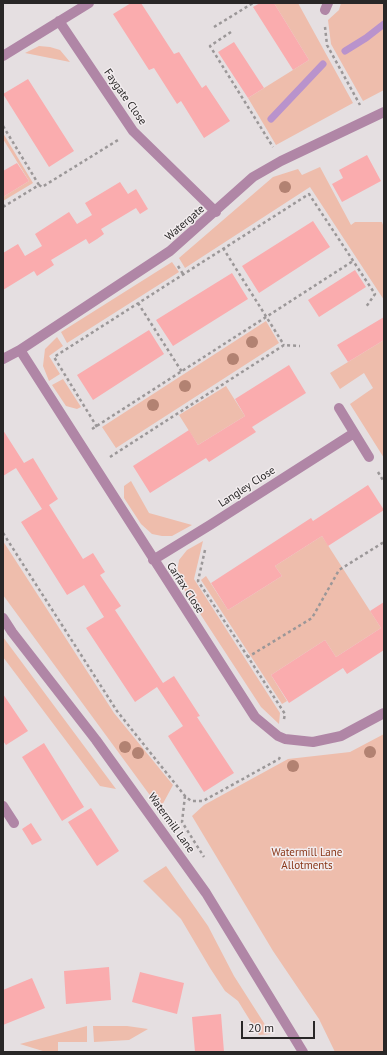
<!DOCTYPE html>
<html>
<head>
<meta charset="utf-8">
<style>
  body { margin:0 }
  #map { position:relative; width:387px; height:1055px; overflow:hidden; background:#e5dfe1; font-family:"PT Sans",sans-serif }
  canvas { display:block }
  .frame { position:absolute; inset:0; border:4px solid #292727; pointer-events:none }
  .scale { position:absolute; left:241px; top:1021px; width:74px; height:18px; box-sizing:border-box; border:2px solid #292727; border-top:0; padding-left:5px; font-size:12px; line-height:14px; white-space:nowrap; color:#292727; -webkit-text-stroke:3px #f2ecee; paint-order:stroke }
</style>
</head>
<body>
<div id="map">
<canvas width="387" height="1055"></canvas>
<div class="frame"></div>
<div class="scale">20 m</div>
</div>
<script>
const c = document.querySelector('canvas').getContext('2d');
c.lineJoin = 'round';
function paint(path, color) {
  c.fillStyle = color;
  c.fill(path, 'evenodd');
}
function poly(rows) {
  const path = new Path2D();
  for (const r of rows) {
    path.moveTo(r[0], r[1]);
    for (let i = 2; i < r.length; i += 2) path.lineTo(r[i], r[i + 1]);
  }
  return path;
}
function strokePath(path, color, width, dash) {
  c.strokeStyle = color;
  c.lineWidth = width;
  c.lineCap = dash ? 'butt' : 'round';
  c.setLineDash(dash || []);
  c.stroke(path);
}
function write(font, color, halo, rows, align = 'center') {
  c.font = font + ' "PT Sans",sans-serif';
  c.lineWidth = 3;
  c.setLineDash([]);
  c.textBaseline = 'middle';
  c.strokeStyle = halo;
  c.fillStyle = color;
  for (const [text, x, y, turn = 0] of rows) {
    c.save();
    c.translate(x, y);
    c.rotate((+turn || 0) * Math.PI / 180);
    c.textAlign = isNaN(turn) ? turn : align;
    if (halo) c.strokeText(text, 0, 0);
    c.fillText(text, 0, 0);
    c.restore();
  }
}
const green = poly([
  [274,3,298,3,353,103,276,145,248,98,309,60],
  [341,3,384,3,384,90,363,101,331,44,328,20,339,10],
  [39,46,50,47,60,50,70,62,25,53],
  [3,133,33,183,3,201,3,197,29,181,3,139],
  [320,167,351,225,355,222,382,222,383,225,384,225,384,300,310,187,185,268,179,258,273,177,298,169,302,175],
  [172,262,179,272,67,343,61,332],
  [266,321,279,343,116,448,102,427],
  [57,337,63,346,49,356,60,374,49,381,43,366,45,349],
  [384,340,384,458,350,404,373,388,364,373,340,389,330,373],
  [63,379,81,407,77,409,66,406,52,385],
  [226,386,245,416,198,445,179,415],
  [131,481,149,513,192,525,172,536,162,536,152,534,141,524,124,498,124,486],
  [322,536,381,628,336,657,325,640,271,675,287,701,282,704,201,580,206,576,228,610,282,576,275,566],
  [3,541,114,713,173,785,160,809,3,595],
  [203,541,194,579,280,713,279,724,261,707,180,583,177,573,179,560,187,550],
  [3,637,116,789,100,786,3,657],
  [384,734,384,1052,335,1052,319,1019,273,951,192,816,204,805,288,759,350,752],
  [166,866,208,926,234,976,271,1034,259,1035,238,1001,225,991,210,968,181,919,143,881],
  [87,1026,87,1042,58,1042,58,1052,46,1052,20,1044],
  [93,1026,127,1026,148,1029,129,1040,94,1042]
]);
const stream = poly([
  [345,51,366,38,384,24],
  [271,119,323,64]
]);
const building = poly([
  [131,3,141,3,174,54,179,52,202,88,206,85,230,121,204,138,181,101,177,104,154,68,149,70,113,14],
  [260,3,274,3,309,60,293,70,253,7],
  [234,42,264,88,248,98,218,52],
  [28,79,74,151,49,167,3,94],
  [367,155,381,181,342,202,332,184,343,178,339,170],
  [17,163,29,181,3,197,3,171],
  [120,182,128,194,136,189,148,209,140,214,136,208,101,229,104,234,97,239,89,244,86,239,51,260,54,265,37,276,34,271,3,290,3,253,18,244,25,256,42,246,35,234,69,212,77,224,92,215,85,203],
  [313,221,330,247,259,293,242,266],
  [355,270,366,287,319,317,308,300],
  [232,273,248,299,173,346,156,320],
  [384,317,384,340,348,362,337,345],
  [149,330,164,354,93,400,77,375],
  [289,365,306,393,252,427,256,432,209,462,206,458,150,493,133,466,189,430,198,445,245,416,235,399],
  [3,430,24,463,33,458,58,499,49,505,83,559,93,553,105,572,100,575,121,606,115,610,163,683,174,676,200,716,197,717,234,773,204,792,168,736,183,726,157,687,135,702,86,628,104,617,84,585,67,595,21,522,42,509,16,468,3,476],
  [368,485,384,510,328,546,322,536,275,566,282,576,228,610,211,583,311,518,313,521],
  [384,602,384,650,347,674,343,668,289,703,271,675,325,640,336,657,381,628,370,611],
  [3,694,28,731,6,745,3,741],
  [44,743,84,807,62,821,22,757],
  [91,808,119,851,97,866,68,822],
  [31,823,42,840,32,845,22,829],
  [109,967,111,1000,66,1004,64,971],
  [140,972,184,983,177,1014,132,1002],
  [32,978,45,1008,3,1025,3,990],
  [221,1014,224,1052,195,1052,192,1017]
]);
const path = poly([
  [214,27,253,3],
  [325,27,327,45,360,105],
  [231,32,210,46,273,147],
  [3,126,39,185],
  [3,207,39,185,42,187,118,140],
  [223,248,284,345],
  [178,266,183,274],
  [138,303,182,372],
  [97,427,54,357,309,194,375,294,366,307],
  [92,429,353,261],
  [110,457,284,345,300,346],
  [378,472,384,482],
  [3,533,117,711,185,796,191,801,203,801,279,759,281,755],
  [205,550,198,581,248,657],
  [284,719,285,714,248,657,312,618,339,570,384,542],
  [185,796,182,822,204,857]
]);
const street = poly([
  [325,10,328,3],
  [59,21,133,131,216,212],
  [3,56,89,3],
  [20,350,255,717,278,736,285,739,313,742,341,736,384,713],
  [3,359,20,350,170,251,253,177,281,161,384,112],
  [339,408,369,457],
  [153,560,210,525,354,433],
  [3,618,12,632,96,740,206,893,303,1052],
  [3,806,14,823]
]);
const trees = [
  [285,187],
  [252,342],
  [233,359],
  [185,386],
  [153,405],
  [125,747],
  [370,752],
  [138,753],
  [293,766]
];
const streetNames = [
  ["Faygate Close",125,97,55],
  ["Watergate",185,223,-41],
  ["Langley Close",247,487,-33],
  ["Carfax Close",185,588,57],
  ["Watermill Lane",171,823,54]
];
const parkNames = [
  ["Watermill Lane",307,853],
  ["Allotments",307,866]
];
paint(green, '#eebdac');
strokePath(stream, '#b993cc', 7);
paint(building, '#faacae');
strokePath(path, '#9b9798', 2.5, [3, 3]);
strokePath(street, '#b086a6', 10);
c.fillStyle = '#b28272';
for (const [x, y] of trees) {
  c.beginPath();
  c.arc(x, y, 6, 0, 2 * Math.PI);
  c.fill();
}
write('11px', '#292727', '#f2ecee', streetNames);
write('11px', '#893618', '#f2ecee', parkNames);
</script>
</body>
</html>
